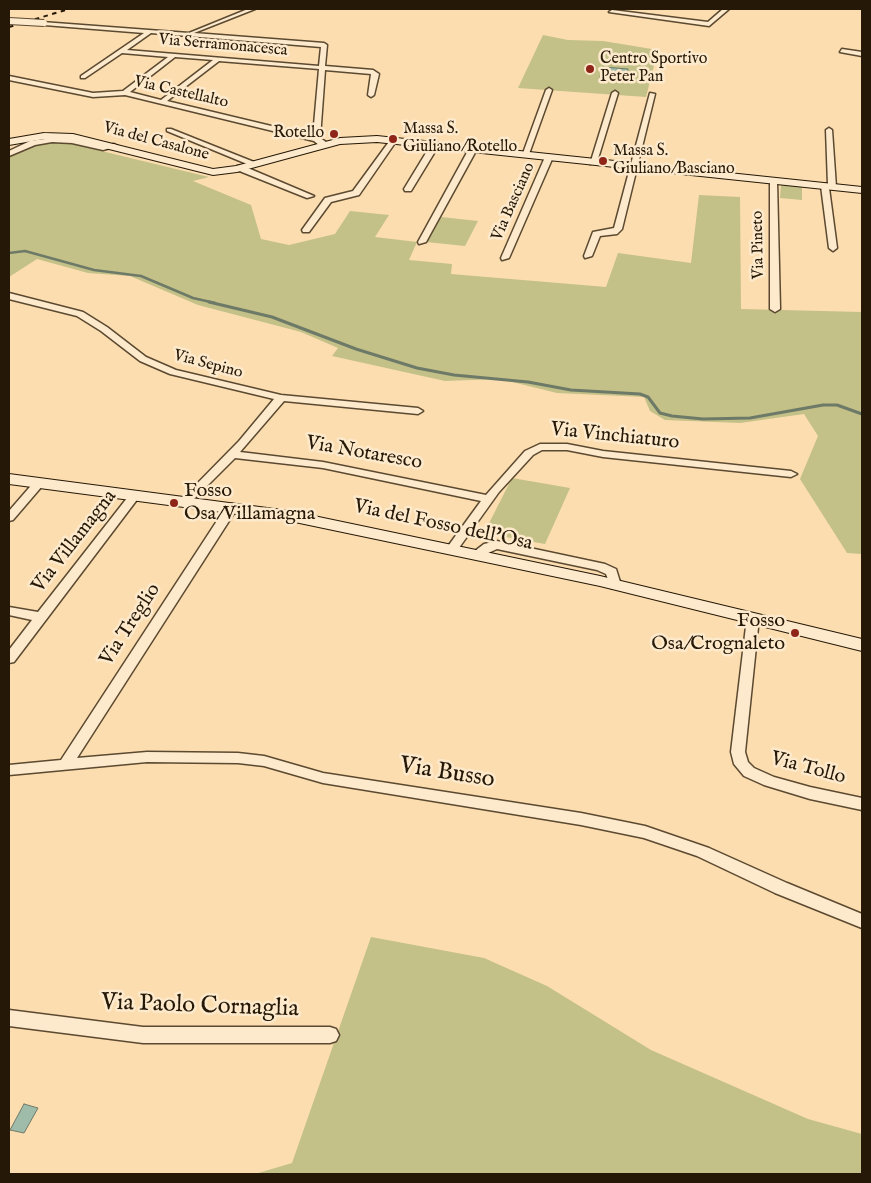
<!DOCTYPE html>
<html>
<head>
<meta charset="utf-8">
<style>
  body { margin:0 }
  #map { position:relative; width:871px; height:1183px; overflow:hidden; background:#fcddb0; font-family:"IM FELL English",serif }
  canvas { display:block }
  .frame { position:absolute; inset:0; border:10px solid #251806; pointer-events:none }
</style>
</head>
<body>
<div id="map">
<canvas width="871" height="1183"></canvas>
<div class="frame"></div>
</div>
<script>
const c = document.querySelector('canvas').getContext('2d');
c.lineJoin = 'round';
function paint(path, color) {
  c.fillStyle = color;
  c.fill(path, 'evenodd');
}
function poly(rows) {
  const path = new Path2D();
  for (const r of rows) {
    path.moveTo(r[0], r[1]);
    for (let i = 2; i < r.length; i += 2) path.lineTo(r[i], r[i + 1]);
  }
  return path;
}
function strokePath(path, color, width, dash) {
  c.strokeStyle = color;
  c.lineWidth = width;
  c.lineCap = dash ? 'butt' : 'round';
  c.setLineDash(dash || []);
  c.stroke(path);
}
function write(font, color, halo, rows, align = 'center') {
  c.font = font + ' "IM FELL English",serif';
  c.lineWidth = 5;
  c.setLineDash([]);
  c.textBaseline = 'middle';
  c.strokeStyle = halo;
  c.fillStyle = color;
  for (const [text, x, y, turn = 0] of rows) {
    c.save();
    c.translate(x, y);
    c.rotate((+turn || 0) * Math.PI / 180);
    c.textAlign = isNaN(turn) ? turn : align;
    if (halo) c.strokeText(text, 0, 0);
    c.fillText(text, 0, 0);
    c.restore();
  }
}
const green = poly([
  [543,35,568,40,603,41,658,50,646,97,518,88],
  [39,142,74,142,89,148,209,177,193,181,251,205,261,239,289,245,335,234,350,211,389,215,375,237,417,242,409,260,452,264,451,274,606,287,618,253,691,263,699,195,740,197,741,309,862,312,862,554,847,553,800,479,818,436,804,414,740,423,665,420,650,411,644,397,557,393,500,379,445,381,332,356,338,348,301,332,198,305,130,276,88,273,37,259,9,277,9,157],
  [781,184,802,185,802,200,780,198],
  [441,217,478,221,465,246,426,242],
  [512,478,570,488,545,544,484,533],
  [371,937,484,958,547,986,651,1050,808,1119,862,1134,862,1174,255,1174,292,1163]
]);
const water = poly([
  [603,67,628,69,626,79,600,77,603,67],
  [24,1104,38,1108,24,1133,10,1130,24,1104]
]);
const streamFar1 = poly([
  [9,253,25,251,94,270,141,276,193,298,215,303]
]);
const stream = poly([
  [209,302,272,317,356,349,417,368,454,375,528,382,571,390,640,394,648,397,660,413,672,416,703,419,750,418,823,405,837,405,862,414]
]);
const street = poly([
  [248,9,255,9,194,33,324,43,327,45,325,66,373,70,379,74,374,95,371,97,368,95,371,74,325,70,320,138,326,142,326,146,320,146,314,141,125,95,93,97,9,80,9,76,93,93,123,91,168,57,122,53,85,78,81,78,81,76,144,33,44,25,42,22,189,33,248,9],
  [151,33,321,47,319,66,127,50,151,33],
  [175,57,213,60,161,100,130,92,175,57],
  [219,61,319,69,313,136,167,101,219,61],
  [723,9,729,9,709,26,609,12,612,10,708,22,723,9],
  [842,49,862,52,862,56,840,52,842,49],
  [549,88,552,90,529,154,522,156,546,90,549,88],
  [615,91,618,93,597,162,590,164,612,93,615,91],
  [650,93,655,94,622,229,617,234,600,236,592,256,585,258,584,256,593,232,614,228,650,93],
  [829,128,832,130,836,187,829,188,837,248,833,251,829,248,821,186,825,184,828,185,826,130,829,128],
  [167,129,171,129,259,164,252,166,167,131,167,129],
  [52,138,72,139,103,146,114,144,118,146,103,150,72,143,52,142,35,145,9,156,9,151,30,141,52,138],
  [391,139,397,140,359,195,331,202,309,232,303,232,302,230,325,198,353,191,391,139],
  [432,143,439,145,411,191,405,191,404,189,432,143],
  [470,147,477,149,426,242,419,244,418,242,470,147],
  [549,155,553,157,509,258,502,260,501,258,545,157,549,155],
  [237,166,243,166,314,196,307,198,237,170,237,166],
  [770,179,777,181,780,309,775,312,770,309,770,179],
  [9,293,83,312,107,327,146,357,176,370,281,395,418,408,423,411,418,414,284,401,240,452,323,462,486,495,525,451,540,444,567,444,603,451,791,471,797,474,791,477,603,457,567,450,542,450,533,455,499,492,456,552,452,553,446,549,481,501,323,468,235,458,190,503,186,504,182,503,180,501,182,499,239,441,274,399,170,374,140,361,101,331,77,316,9,299,9,293],
  [39,480,45,483,43,485,13,520,9,521,9,511,35,481,39,480],
  [135,492,139,493,141,495,139,497,14,662,9,663,9,650,32,620,9,615,9,607,38,612,131,493,135,492],
  [232,504,238,507,77,758,147,752,238,753,264,756,323,773,581,813,645,826,709,848,787,883,862,914,862,928,775,893,697,856,644,838,581,825,323,783,264,766,238,763,147,762,9,775,9,765,61,760,226,507,232,504],
  [497,541,605,564,616,569,621,585,619,588,611,588,606,574,597,570,497,549,477,558,471,554,484,544,497,541],
  [753,614,759,618,745,752,748,762,754,768,774,777,810,787,862,798,862,810,810,799,764,785,744,776,734,764,731,752,747,618,753,614],
  [9,1010,143,1027,330,1027,336,1029,339,1035,336,1041,330,1043,143,1043,9,1026,9,1010]
]);
const secondary = poly([
  [44,133,73,134,213,169,236,166,340,138,377,136,862,187,862,193,377,142,340,144,237,172,213,175,73,140,44,139,9,145,9,139,44,133],
  [9,474,290,511,600,576,862,639,862,651,600,586,290,521,9,484,9,474]
]);
const rail = poly([
  [9,27,69,9]
]);
const streetBridge = poly([
  [9,21,44,23]
]);
const markers = [
  [590,69,5,"#8f2418"],
  [334,134,5,"#8f2418"],
  [393,139,5,"#8f2418"],
  [603,161,5,"#8f2418"],
  [174,503,5,"#8f2418"],
  [795,633,5,"#8f2418"]
];
const farStreetnames = [
  ["Via Serramonacesca",223,46,5],
  ["Via Castellalto",181,93,13],
  ["Via del Casalone",156,142,15],
  ["Via Basciano",514,202,-66],
  ["Via Pineto",759,245,-91],
  ["Via Sepino",208,365,15]
];
const farPoinames = [
  ["Centro Sportivo",600,60],
  ["Peter Pan",600,78],
  ["Massa S.",403,130],
  ["Giuliano/Rotello",403,148],
  ["Rotello",324,134,"right"],
  ["Massa S.",613,152],
  ["Giuliano/Basciano",613,170]
];
const streetNames = [
  ["Via Vinchiaturo",615,437,6],
  ["Via Notaresco",364,454,10],
  ["Via del Fosso dell'Osa",443,526,12],
  ["Via Villamagna",75,542,-52],
  ["Via Treglio",131,625,-57],
  ["Via Tollo",808,769,15]
];
const poiNames = [
  ["Fosso",184,492],
  ["Osa/Villamagna",184,515],
  ["Fosso",785,622,"right"],
  ["Osa/Crognaleto",785,645,"right"]
];
const nearStreetnames = [
  ["Via Busso",447,774,9],
  ["Via Paolo Cornaglia",200,1007,2]
];
paint(green, '#c3c088');
paint(water, '#9fbcaa');
strokePath(water, '#6e7a68', 1);
strokePath(streamFar1, '#6e7a68', 2.5);
strokePath(stream, '#6e7a68', 3);
strokePath(street, '#5b4930', 3);
strokePath(secondary, '#251806', 2);
paint(street, '#fde9cc');
paint(secondary, '#fde9cc');
strokePath(rail, '#251806', 2, [4.5, 4.5]);
strokePath(streetBridge, '#5b4930', 8, []);
strokePath(streetBridge, '#fde9cc', 6);
for (const [x, y, r, color] of markers) {
  const dot = new Path2D();
  dot.arc(x, y, r, 0, 2 * Math.PI);
  c.fillStyle = color;
  c.fill(dot);
  strokePath(dot, '#fde9cc', 2);
}
write('16px', '#251806', '#fde9cc', farStreetnames);
write('16px', '#251806', '#fde9cc', farPoinames, 'left');
write('20px', '#251806', '#fde9cc', streetNames);
write('20px', '#251806', '#fde9cc', poiNames, 'left');
write('24px', '#251806', '#fde9cc', nearStreetnames);
</script>
</body>
</html>
